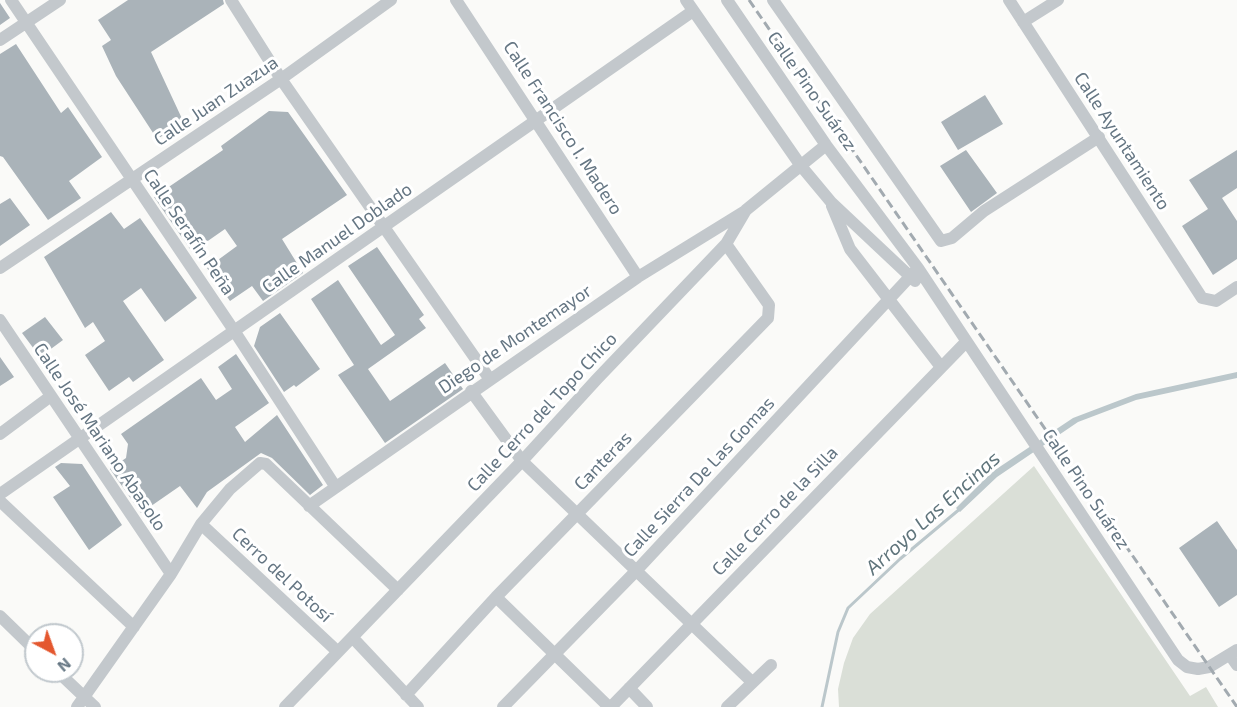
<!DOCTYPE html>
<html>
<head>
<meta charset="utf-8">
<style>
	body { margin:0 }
	#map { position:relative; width:1237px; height:707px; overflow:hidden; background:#fafaf8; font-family:"Exo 2",sans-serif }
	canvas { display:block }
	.north { position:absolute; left:24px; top:623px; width:60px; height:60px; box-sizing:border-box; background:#fff; border:2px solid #c1c8cd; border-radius:50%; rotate:139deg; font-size:16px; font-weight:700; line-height:24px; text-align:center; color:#657683 }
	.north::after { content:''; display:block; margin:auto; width:21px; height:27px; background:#e4572e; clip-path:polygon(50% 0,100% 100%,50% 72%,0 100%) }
</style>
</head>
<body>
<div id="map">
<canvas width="1237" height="707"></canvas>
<div class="north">N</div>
</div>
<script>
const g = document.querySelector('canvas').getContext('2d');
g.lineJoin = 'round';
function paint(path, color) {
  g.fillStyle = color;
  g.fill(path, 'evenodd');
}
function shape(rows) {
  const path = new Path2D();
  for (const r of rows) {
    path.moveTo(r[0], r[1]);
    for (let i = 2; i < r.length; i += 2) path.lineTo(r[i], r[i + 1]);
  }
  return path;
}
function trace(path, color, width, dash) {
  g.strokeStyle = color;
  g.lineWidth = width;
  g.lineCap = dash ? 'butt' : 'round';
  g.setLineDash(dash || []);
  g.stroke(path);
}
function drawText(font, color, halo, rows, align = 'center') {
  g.font = font + ' "Exo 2",sans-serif';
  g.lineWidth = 6;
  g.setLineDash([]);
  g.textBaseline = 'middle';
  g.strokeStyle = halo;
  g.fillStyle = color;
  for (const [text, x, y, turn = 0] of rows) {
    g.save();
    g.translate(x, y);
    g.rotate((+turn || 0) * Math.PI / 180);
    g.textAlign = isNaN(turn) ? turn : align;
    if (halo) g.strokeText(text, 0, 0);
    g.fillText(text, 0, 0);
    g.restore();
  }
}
paint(shape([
	[1034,466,1190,696,1206,687,1218,707,839,707,838,689,844,663,853,638,870,614]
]), '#dadfd7');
paint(shape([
	[1237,372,1237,378,1136,400,1078,422,997,477,960,512,956,508,992,472,1073,418,1136,394]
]), '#bbc7cb');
trace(shape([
	[822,707,838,632,848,608,900,559,961,508]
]), '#bbc7cb', 3);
paint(shape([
	[128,0,223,0,224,4,151,52,184,123,157,139,116,76,102,46,111,40,98,20],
	[0,3,10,18,0,25],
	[16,44,61,113,68,107,102,157,69,181,81,198,48,220,3,157,0,156,0,54],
	[985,95,1003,124,958,150,941,122],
	[269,111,288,112,347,195,282,239,303,273,263,301,252,286,230,301,207,268,237,246,225,229,192,252,154,197,223,150,221,146],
	[966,150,997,193,971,212,940,166],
	[1237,150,1237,188,1222,198,1237,221,1237,259,1213,275,1182,226,1208,209,1189,180],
	[10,198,30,225,0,246,0,204],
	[111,212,124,229,140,218,197,298,165,322,141,288,123,301,164,360,133,382,129,377,109,391,85,355,105,341,93,322,85,328,44,257],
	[377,247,424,315,419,319,426,328,368,369,390,401,445,363,463,389,385,443,338,375,354,365,311,299,338,280,381,345,395,335,348,266],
	[280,313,320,369,296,387,294,385,284,392,254,346,260,327],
	[45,317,63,340,40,357,22,333],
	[236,354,269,403,235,427,245,442,277,415,323,485,310,495,272,458,261,453,207,492,197,508,180,486,141,513,110,469,126,458,128,444,121,434,201,378,216,400,232,389,218,367],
	[0,357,14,377,0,386],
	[61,463,82,464,122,525,89,550,53,497,70,486,55,467],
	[1217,521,1237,550,1237,595,1219,607,1179,548]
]), '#aab3b9');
trace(shape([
	[11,0,235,332,335,486],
	[231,0,281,79,489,378],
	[456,0,638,277],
	[686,0,801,166,831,202,915,281],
	[727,0,826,145,918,268,1178,660,1187,667,1198,669,1209,667,1237,650],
	[773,0,941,241,952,238,984,211,1099,137],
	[1009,0,1202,298,1216,301,1237,287],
	[1023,22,1058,0],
	[0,40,60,0],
	[832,206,850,249,941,367],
	[0,268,281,79,391,0],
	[0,320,171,574],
	[471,391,522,461,752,682],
	[0,434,51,396],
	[0,494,693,11],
	[0,501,134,627],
	[309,506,638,277,745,211],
	[201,524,338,652],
	[496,597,609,707],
	[0,616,36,651],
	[353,638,418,707],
	[1230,655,1237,665],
	[57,671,95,707],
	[629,688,647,707],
	[406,695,496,597,768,318,769,305,726,244],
	[77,707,171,574,201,524,230,489,260,463,266,464,398,590],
	[285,707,522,461,597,379,726,244,746,210,826,145],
	[503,707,636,571,918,268],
	[611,707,966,342],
	[727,707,771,665]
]), '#c3c8cc', 12);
trace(shape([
	[749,0,1237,707]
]), '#a2aab0', 3, [9, 4.5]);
drawText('18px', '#657683', '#fff', [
	["Calle Pino Suárez",812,91,55],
	["Calle Juan Zuazua",216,101,-34],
	["Calle Francisco I. Madero",563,128,57],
	["Calle Ayuntamiento",1122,141,57],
	["Calle Serafín Peña",189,232,56],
	["Calle Manuel Doblado",337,238,-35],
	["Diego de Montemayor",515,339,-34],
	["Calle Cerro del Topo Chico",542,412,-47],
	["Calle José Mariano Abasolo",100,437,56],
	["Canteras",603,461,-46],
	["Calle Sierra De Las Gomas",699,477,-47],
	["Calle Pino Suárez",1086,489,56],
	["Calle Cerro de la Silla",775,511,-46],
	["Cerro del Potosí",282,575,43]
]);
drawText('italic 20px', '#60757c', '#fff', [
	["Arroyo Las Encinas",933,513,-42]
]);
</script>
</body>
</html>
